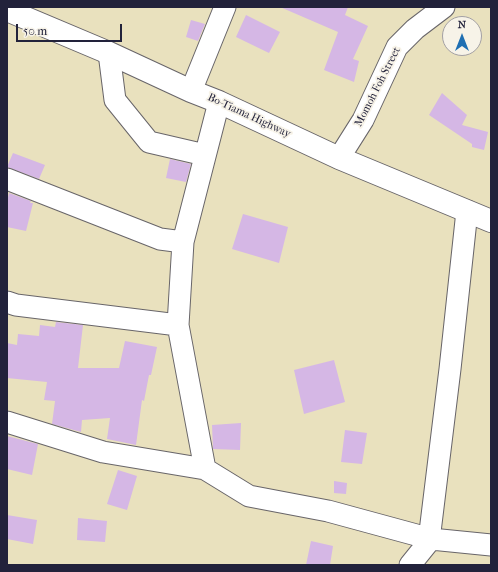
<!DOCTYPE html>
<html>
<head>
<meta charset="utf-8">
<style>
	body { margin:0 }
	#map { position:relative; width:498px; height:572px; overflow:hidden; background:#e9e1be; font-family:"IM FELL French Canon",serif }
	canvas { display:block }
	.frame { position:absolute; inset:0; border:8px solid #22223b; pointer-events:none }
	.north { position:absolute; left:442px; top:16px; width:40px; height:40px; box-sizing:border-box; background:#f7f3e8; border:1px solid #a29fa3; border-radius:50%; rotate:0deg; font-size:11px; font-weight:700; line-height:16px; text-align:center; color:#22223b }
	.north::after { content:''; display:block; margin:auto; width:14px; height:18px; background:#1f6fb2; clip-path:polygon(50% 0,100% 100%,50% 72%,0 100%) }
	.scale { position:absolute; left:16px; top:24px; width:106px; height:18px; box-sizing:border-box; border:2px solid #22223b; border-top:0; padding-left:5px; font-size:12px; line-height:14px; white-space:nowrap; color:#22223b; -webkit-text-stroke:3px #f7f3e8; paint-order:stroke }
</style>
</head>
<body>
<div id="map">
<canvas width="498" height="572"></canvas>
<div class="frame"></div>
<div class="north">N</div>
<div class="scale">50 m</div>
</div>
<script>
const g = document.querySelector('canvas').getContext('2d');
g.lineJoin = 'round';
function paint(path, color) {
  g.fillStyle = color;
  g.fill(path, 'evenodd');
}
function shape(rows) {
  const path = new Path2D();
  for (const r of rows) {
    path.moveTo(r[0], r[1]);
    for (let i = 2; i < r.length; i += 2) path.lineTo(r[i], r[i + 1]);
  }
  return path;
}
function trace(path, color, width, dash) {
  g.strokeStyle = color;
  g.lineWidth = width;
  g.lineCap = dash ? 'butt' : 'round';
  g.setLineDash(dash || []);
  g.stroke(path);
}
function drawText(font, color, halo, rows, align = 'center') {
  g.font = font + ' "IM FELL French Canon",serif';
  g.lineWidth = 3.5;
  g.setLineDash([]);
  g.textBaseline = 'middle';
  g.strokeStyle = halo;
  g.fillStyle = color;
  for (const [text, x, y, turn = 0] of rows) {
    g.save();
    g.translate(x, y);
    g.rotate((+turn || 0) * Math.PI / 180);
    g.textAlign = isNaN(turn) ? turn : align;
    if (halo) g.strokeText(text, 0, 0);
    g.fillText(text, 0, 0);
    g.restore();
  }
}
paint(shape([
	[280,7,348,7,345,15,368,26,353,59,359,61,354,82,324,70,338,32],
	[246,15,280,32,269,53,236,37],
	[191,20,205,24,198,41,186,37],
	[442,93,467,115,462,125,488,132,484,150,472,147,472,144,429,115],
	[13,153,45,165,39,179,7,167],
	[170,159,191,164,186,182,166,178],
	[9,193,31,201,30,203,33,203,26,231,7,227,7,202],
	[243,214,288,227,279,263,232,249],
	[56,322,83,325,78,368,119,368,125,341,157,347,151,375,149,375,144,401,142,400,136,445,107,439,110,418,82,420,81,432,52,424,55,401,44,400,47,382,7,378,7,343,17,345,18,334,39,336,40,325,55,327],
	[334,360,345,402,304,414,294,370],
	[241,423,240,450,213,449,212,425],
	[345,430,367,433,362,464,341,462],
	[7,436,38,444,32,475,7,469],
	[118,470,137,476,127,510,107,504],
	[334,481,347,483,346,494,334,493],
	[7,515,37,520,33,544,7,539],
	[78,518,107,521,105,542,77,540],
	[311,541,333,546,330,565,306,565]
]), '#d5b7e5');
const minor = shape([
	[109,53,115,100,149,142,205,155],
	[191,91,225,7],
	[339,158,363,120,397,47,415,29,444,7],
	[7,179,160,239,183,242],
	[467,211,450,369,430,532,431,539,491,545],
	[7,302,16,305,178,325],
	[7,422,103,452,205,469,178,325,183,242,219,102],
	[205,469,249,496,328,511,431,539,410,565]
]);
const highway = shape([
	[7,10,109,53,191,91,219,102,339,158,491,221]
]);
trace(minor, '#686569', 23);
trace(highway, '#686569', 24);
trace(minor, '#fff', 21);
trace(highway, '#fff', 22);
drawText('11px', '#22223b', '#f7f3e8', [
	["Momoh Foh Street",378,87,-63],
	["Bo-Tiama Highway",249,116,25]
]);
</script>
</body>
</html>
